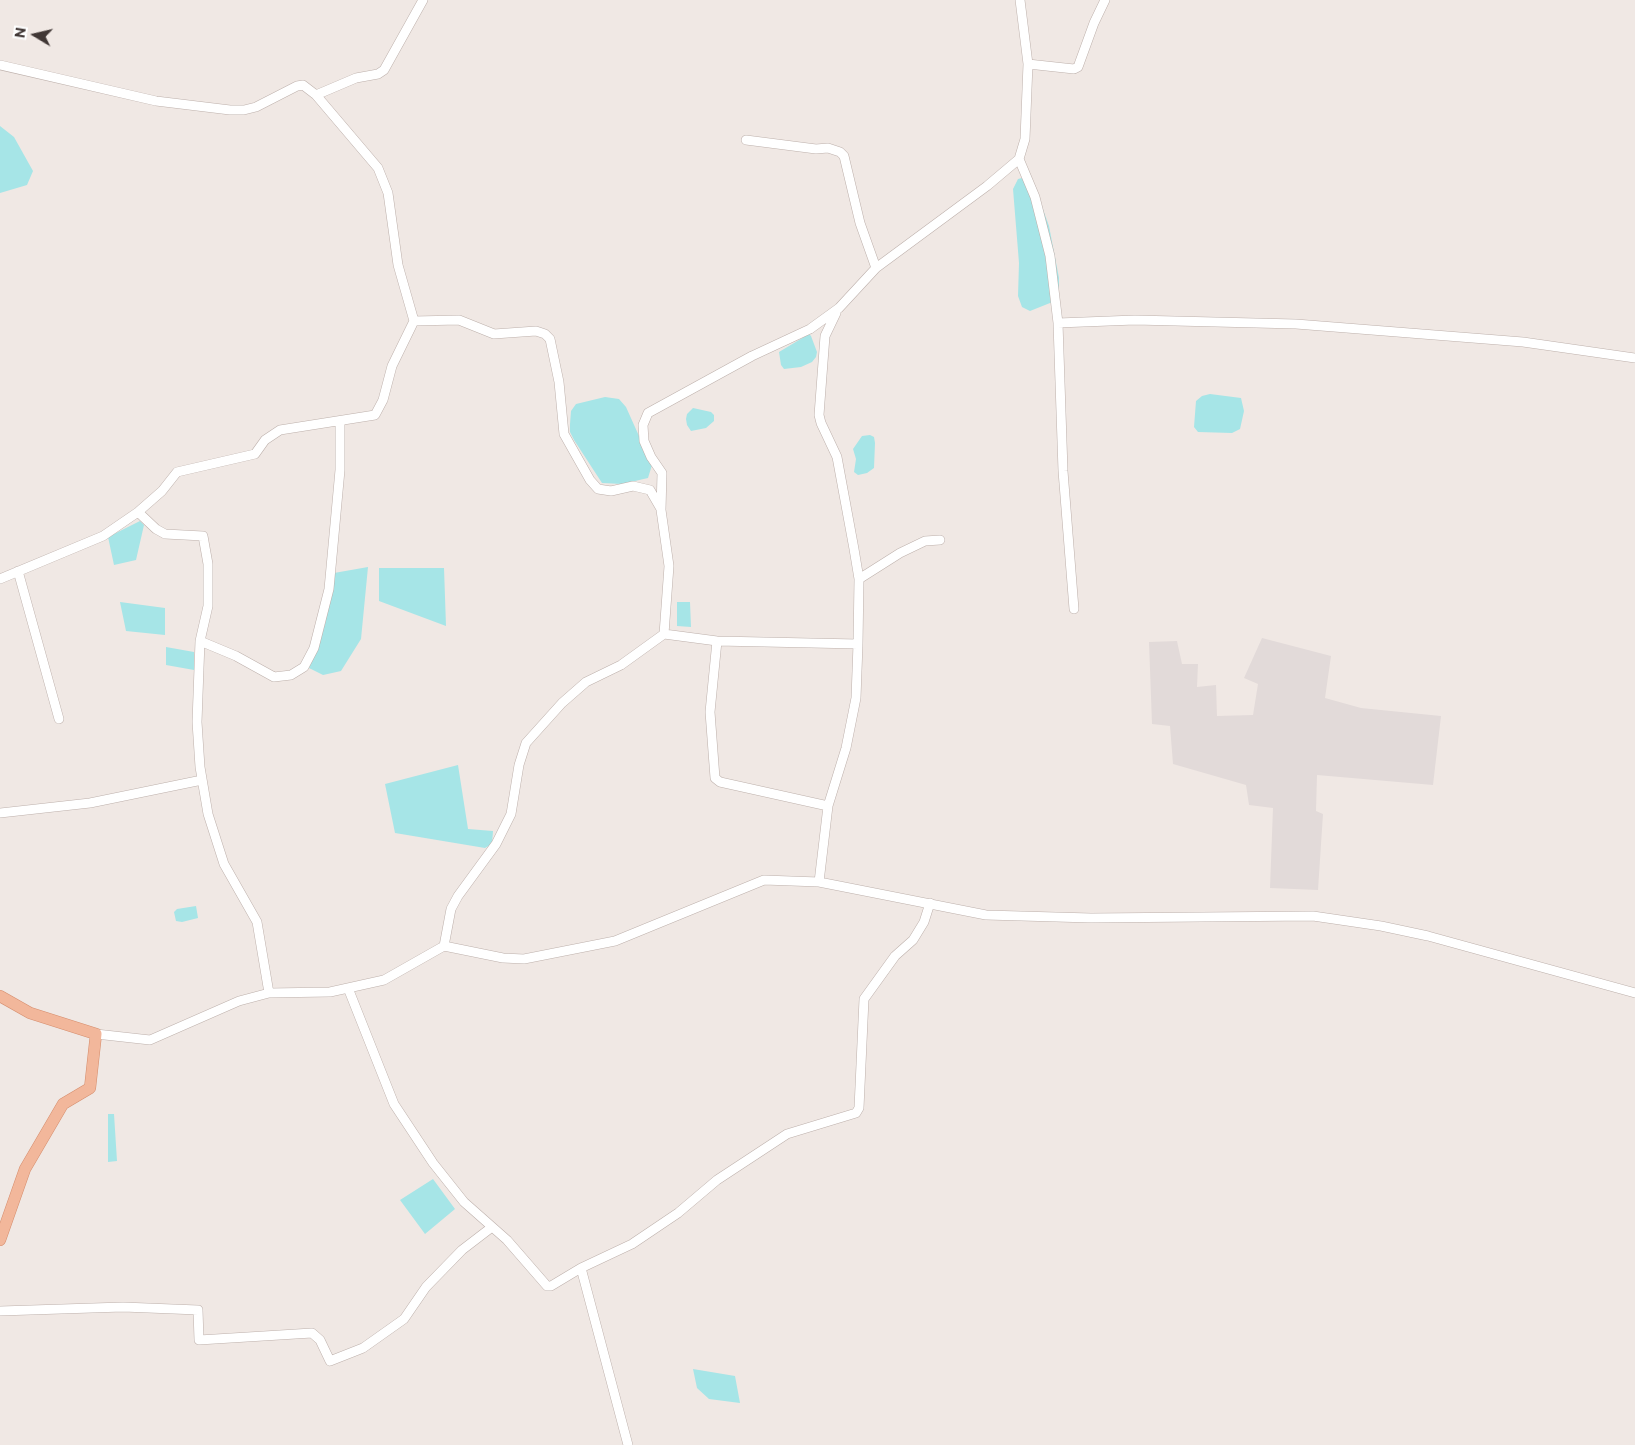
<!DOCTYPE html>
<html>
<head>
<meta charset="utf-8">
<style>
	body { margin:0 }
	#map { position:relative; width:1635px; height:1445px; overflow:hidden; background:#f0e8e4; font-family:Commissioner,sans-serif }
	canvas { display:block }
	.north { position:absolute; left:10px; top:10px; width:50px; height:50px; -webkit-text-stroke:4px #fff; paint-order:stroke; rotate:279deg; font-size:14px; font-weight:700; line-height:20px; text-align:center; color:#413735 }
	.north::after { content:''; display:block; margin:auto; width:18px; height:22px; background:#413735; clip-path:polygon(50% 0,100% 100%,50% 72%,0 100%) }
</style>
</head>
<body>
<div id="map">
<canvas width="1635" height="1445"></canvas>
<div class="north">N</div>
</div>
<script>
const g = document.querySelector('canvas').getContext('2d');
g.lineJoin = 'round';
function paint(path, color) {
  g.fillStyle = color;
  g.fill(path, 'evenodd');
}
function shape(rows) {
  const path = new Path2D();
  for (const r of rows) {
    path.moveTo(r[0], r[1]);
    for (let i = 2; i < r.length; i += 2) path.lineTo(r[i], r[i + 1]);
  }
  return path;
}
function trace(path, color, width, dash) {
  g.strokeStyle = color;
  g.lineWidth = width;
  g.lineCap = dash ? 'butt' : 'round';
  g.setLineDash(dash || []);
  g.stroke(path);
}
paint(shape([
	[1262,638,1331,656,1325,698,1361,708,1441,716,1433,785,1317,775,1316,811,1323,814,1318,890,1270,888,1273,808,1249,805,1246,785,1173,764,1170,726,1152,724,1149,642,1177,641,1182,664,1198,664,1197,687,1216,685,1217,716,1253,715,1258,684,1244,678]
]), '#e2dad9');
paint(shape([
	[0,126,14,137,33,171,27,185,0,193],
	[1026,177,1036,190,1049,226,1059,278,1059,290,1055,301,1030,311,1022,307,1018,296,1019,263,1013,189,1018,179],
	[809,334,811,336,817,352,816,357,812,362,801,367,784,369,781,365,779,352],
	[1210,394,1241,398,1244,411,1240,429,1232,433,1198,432,1194,427,1196,401,1202,396],
	[605,397,619,399,626,407,652,465,648,478,622,484,602,483,574,440,570,432,570,424,571,411,576,404],
	[693,408,711,412,714,415,714,421,706,428,691,431,687,425,686,419,687,414],
	[870,435,874,437,875,443,874,468,867,473,858,475,854,472,856,459,853,449,862,436],
	[140,521,144,525,136,560,114,565,108,537],
	[368,567,361,639,341,671,323,675,309,668,325,624,334,573],
	[379,568,444,568,446,626,379,601],
	[120,602,165,608,165,635,126,631],
	[677,602,690,602,691,627,677,626],
	[166,647,194,652,194,670,166,665],
	[458,765,468,829,493,831,492,844,485,848,395,833,385,784],
	[196,906,198,918,182,922,176,921,174,912,177,909],
	[108,1114,114,1114,117,1161,108,1162],
	[433,1179,455,1209,425,1234,400,1200],
	[693,1369,735,1376,740,1403,709,1399,697,1388]
]), '#a6e5e7');
const minor = shape([
	[1028,64,1074,69,1078,67,1094,23,1105,0],
	[0,65,156,101,230,110,244,110,256,107,297,86,303,85,316,95,378,168,388,193,398,265,414,321,392,366,383,400,375,415,280,430,265,440,255,454,177,472,162,491,138,512,103,536,0,579],
	[316,95,356,78,378,74,384,70,423,0],
	[746,140,816,149,828,148,840,152,844,156,860,223,876,268],
	[1019,159,1035,197,1050,256,1058,323,1063,471,1074,609],
	[414,321,459,320,494,334,536,331,545,334,550,339,559,382,564,434,590,480,598,489,611,491,633,486,650,490,661,509],
	[1058,323,1135,320,1296,324,1523,342,1635,358],
	[138,512,156,529,165,534,203,536,208,564,208,606,200,641,197,722,200,767,208,814,224,864,257,922,269,993],
	[18,571,59,719],
	[859,579,900,553,925,541,940,540],
	[664,634,717,641,858,644],
	[200,641,236,656,274,677,291,675,304,667,314,648,329,589,340,470,340,421],
	[717,641,710,712,715,778,720,782,828,806],
	[0,813,90,803,202,780],
	[819,882,828,806,846,748,856,698,858,644,859,579,854,549,837,457,821,423,819,415,825,336,836,313],
	[444,946,451,909,458,896,496,844,511,814,519,765,526,743,562,703,586,682,621,665,664,634,669,566,661,510,662,473,651,457,644,441,643,425,648,413,752,356,810,329,839,308,876,268,987,186,1019,159,1025,139,1028,64,1020,0],
	[348,988,394,1104,433,1163,464,1202,507,1240,547,1286,551,1286,581,1268],
	[96,1034,150,1040,239,1001,269,993,330,992,384,980,444,946,503,958,524,959,615,941,764,880,819,882,986,915,1091,918,1313,916,1381,926,1428,936,1635,993],
	[0,1311,123,1307,198,1310,199,1340,312,1333,320,1340,330,1361,363,1348,404,1319,426,1287,462,1250,492,1227],
	[628,1445,581,1268,632,1244,678,1213,717,1180,787,1134,856,1113,859,1108,864,999,895,956,913,940,924,922,930,903]
]);
const major = shape([
	[0,996,30,1013,96,1034,90,1088,63,1104,25,1169,0,1240]
]);
trace(minor, '#bdb0ab', 10);
trace(major, '#d58d6d', 12);
trace(minor, '#fff', 9);
trace(major, '#f2b79b', 11);
</script>
</body>
</html>
